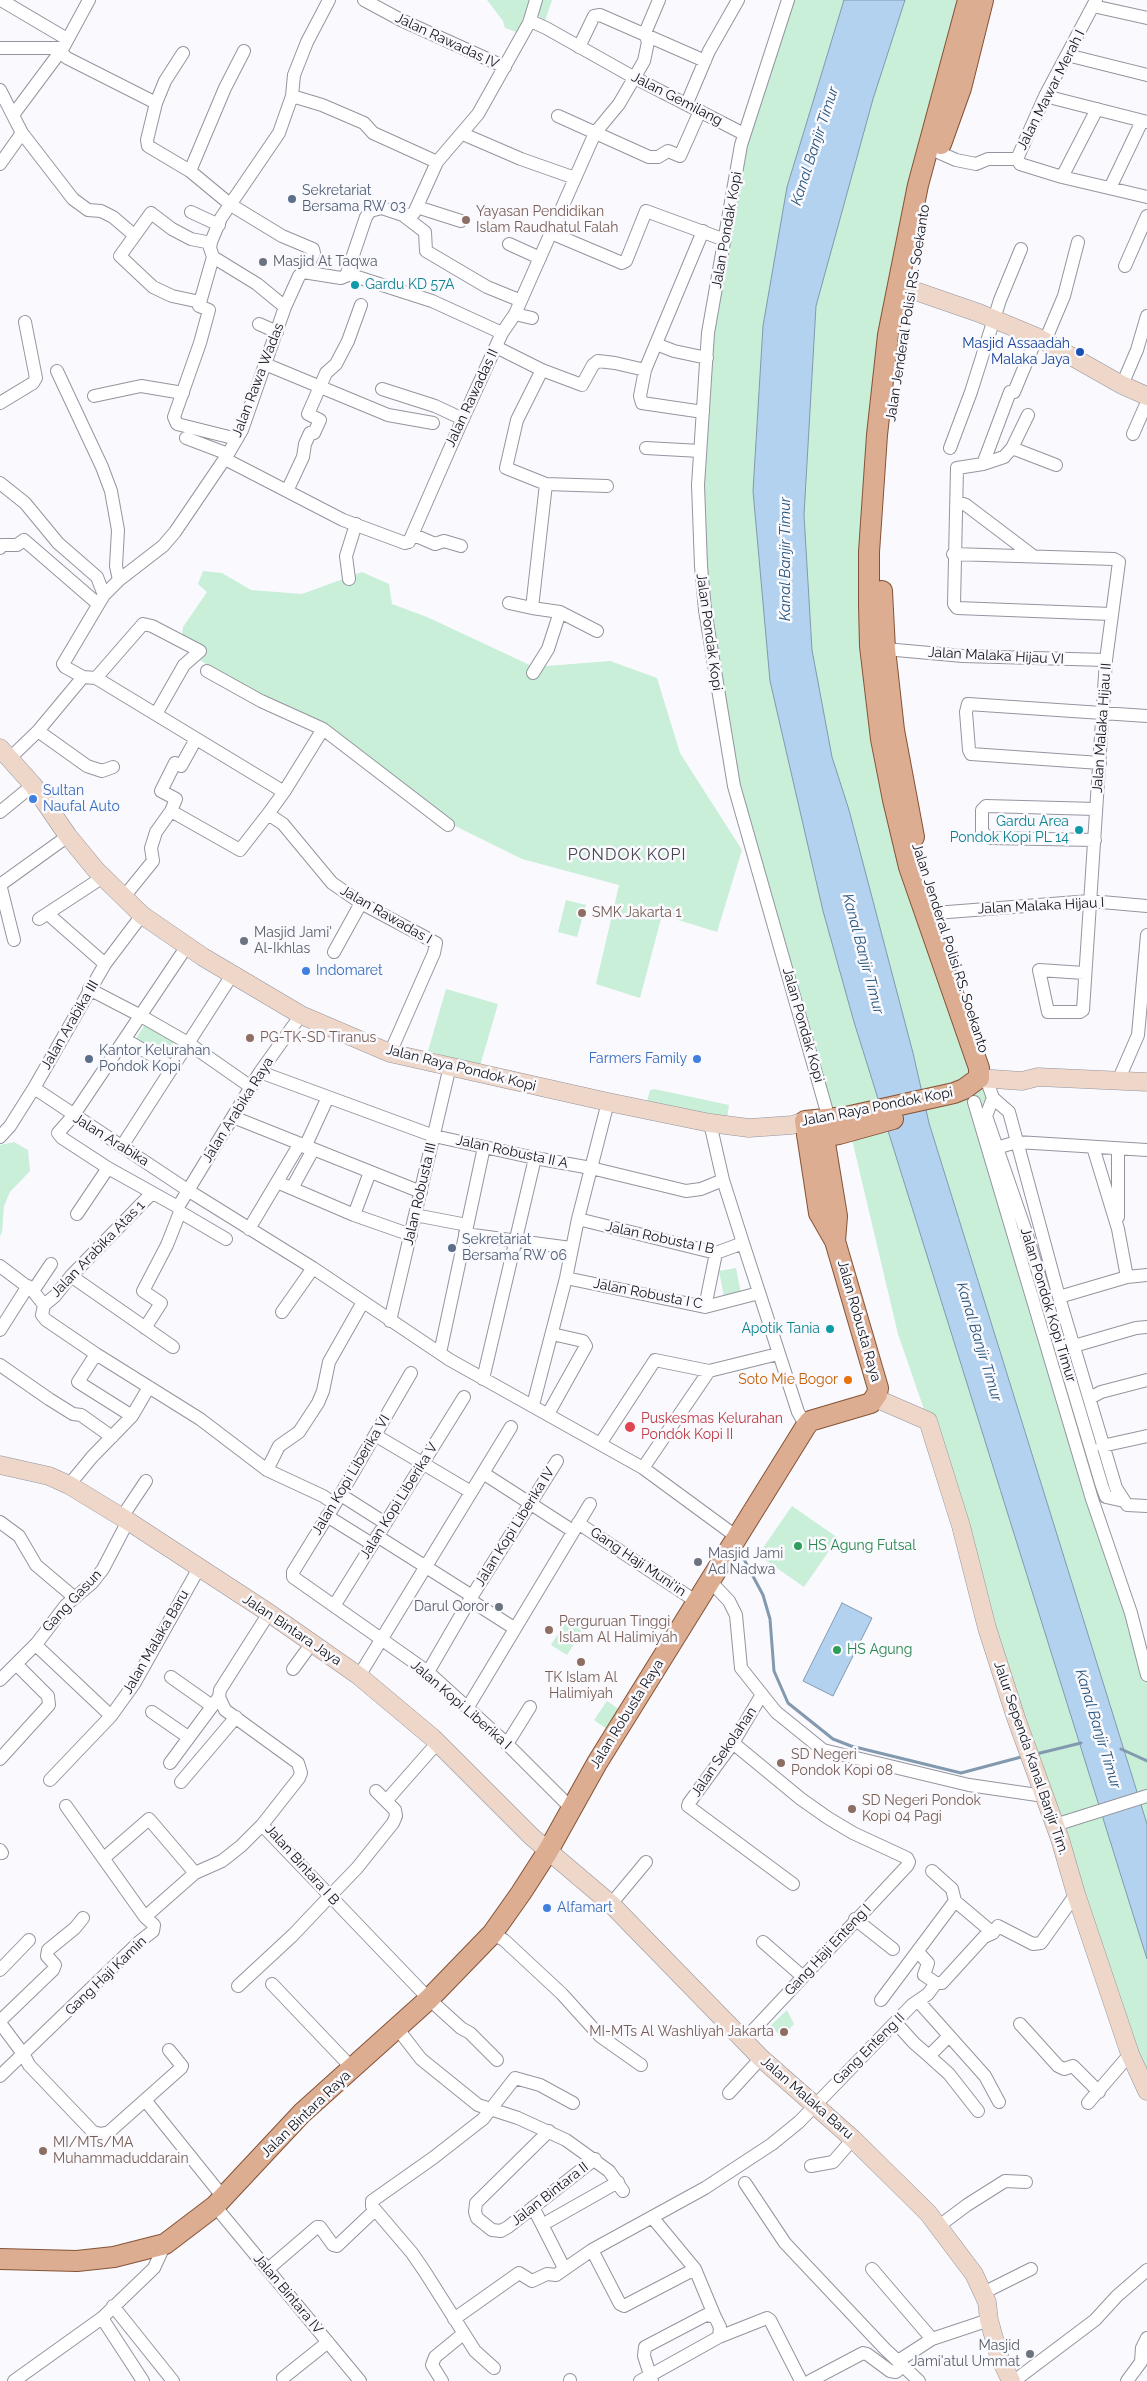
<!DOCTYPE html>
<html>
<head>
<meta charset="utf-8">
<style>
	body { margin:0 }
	canvas { display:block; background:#f9f9fe }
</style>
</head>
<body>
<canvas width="1147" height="2381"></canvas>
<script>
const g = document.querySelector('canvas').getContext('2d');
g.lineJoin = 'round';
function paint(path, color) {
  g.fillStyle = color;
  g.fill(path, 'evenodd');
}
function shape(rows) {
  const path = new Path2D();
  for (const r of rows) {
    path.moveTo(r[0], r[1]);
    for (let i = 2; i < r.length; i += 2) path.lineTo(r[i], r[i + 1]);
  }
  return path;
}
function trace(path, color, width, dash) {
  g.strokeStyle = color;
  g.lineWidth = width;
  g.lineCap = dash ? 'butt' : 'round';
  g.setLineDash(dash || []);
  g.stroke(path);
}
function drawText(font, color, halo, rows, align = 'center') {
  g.font = font + ' Raleway,sans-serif';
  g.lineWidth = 5;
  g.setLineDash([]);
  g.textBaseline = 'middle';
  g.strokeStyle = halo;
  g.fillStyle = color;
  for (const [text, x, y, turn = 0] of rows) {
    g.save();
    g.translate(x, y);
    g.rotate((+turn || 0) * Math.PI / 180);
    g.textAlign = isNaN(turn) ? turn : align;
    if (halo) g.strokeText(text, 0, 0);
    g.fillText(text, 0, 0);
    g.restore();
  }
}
paint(shape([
	[487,0,552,0,545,21,537,15,519,33,505,28,503,21],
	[788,0,968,0,912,214,869,552,895,806,979,1078,829,1119,734,786,701,566,707,358,741,145],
	[203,571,222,573,251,590,302,594,362,572,389,584,392,604,427,617,534,667,610,661,657,678,680,753,742,850,717,932,662,915,640,998,596,984,619,885,522,859,435,816,330,729,262,702,181,647,183,627,207,592,198,584],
	[566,900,586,905,577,937,558,932],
	[446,989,498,1004,480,1066,428,1051],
	[145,1024,174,1042,165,1057,136,1039],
	[988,1084,986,1116,1106,1497,1093,1499,1147,1676,1147,1826,925,1110,972,1095],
	[654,1089,729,1105,726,1125,645,1109,650,1090],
	[885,1120,1147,1958,1147,2090,1130,2054,928,1421,898,1334,850,1131],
	[14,1142,28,1150,30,1171,10,1192,4,1206,2,1232,0,1236,0,1145],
	[736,1268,741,1294,724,1297,719,1271],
	[792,1506,838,1538,804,1587,758,1555],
	[569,1616,585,1626,567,1655,551,1645],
	[607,1701,620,1710,607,1729,594,1720],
	[787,2010,794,2024,781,2038,771,2025]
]), '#c9efd8');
const water = shape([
	[844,0,905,0,873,99,816,306,804,515,812,650,832,757,849,810,913,1053,929,1123,1147,1824,1147,1959,854,1022,823,911,770,681,753,491,763,326,787,187,844,0],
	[842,1603,872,1618,833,1696,803,1681,842,1603]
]);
paint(water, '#b2d2f0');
trace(water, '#8299af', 1);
trace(shape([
	[738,1548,763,1595,770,1619,774,1671,788,1703,833,1739,851,1746,961,1773,1025,1756],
	[1121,1749,1147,1761],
	[1036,1754,1081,1743]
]), '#8299af', 3);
const street = shape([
	[1,0,67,39],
	[329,0,307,42,294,75,292,96,279,133,221,218,211,242,210,248,213,257,257,284,285,307,242,430,228,454,175,532,163,546,119,580,104,595,63,664,65,667,83,677,96,678,284,792,268,814,283,824,332,883,361,903,436,943,434,953,390,1053],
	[364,0,401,20,505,67],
	[788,0,741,145,708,333,698,485,701,566,705,610,734,786,829,1119],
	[1093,6,1147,18],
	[529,23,536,0],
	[579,47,594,16,600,15,705,61],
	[0,48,63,48,89,0],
	[63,48,60,52,67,58,156,103],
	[183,53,165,81,156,103,147,140,148,146,190,171,231,205,282,236,313,249,314,253,305,271],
	[1067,55,1147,75],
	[0,90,22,133,73,199,88,210,101,211,113,217,134,235],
	[292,96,322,105,364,123,373,133,437,162],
	[1045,96,1147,122],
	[687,103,709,51,738,0],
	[13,115,60,52],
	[558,116,649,157,658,157,668,151,680,156,700,111],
	[463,134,521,159,575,178],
	[938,152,956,160,976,164,988,159,1017,159],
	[1017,159,1045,96,1096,0],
	[1017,159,1020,164,1062,177,1147,197],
	[0,164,22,133],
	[190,171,225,88,244,51],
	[1062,177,1097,109],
	[1110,188,1142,121],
	[417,207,461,221],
	[191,212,219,225],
	[404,216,425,232,426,251,487,287,519,300],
	[551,233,622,263,626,261,646,211,725,240],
	[509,244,540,258],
	[213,257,199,306,209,310,200,343,174,417,177,424,237,439],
	[1125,266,1147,216],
	[348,274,432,301,502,333],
	[200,302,172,296,153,287,120,256,151,213,172,229,191,239,211,243],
	[285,307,299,276,303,272,341,278,346,276,366,217,370,211,382,208,406,216,414,213,437,162,478,114,529,23,535,23,546,28,635,78,744,134],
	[515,314,532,318],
	[259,324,277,332],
	[1045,341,1064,296,1078,242],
	[656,344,674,351,707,358],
	[496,347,542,370,582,385,593,365,598,361,615,363,645,370,703,231],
	[265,364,388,415,433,423],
	[542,370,517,420,506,468,546,484,607,486],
	[645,370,640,396,642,403,703,412],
	[57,371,102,467,111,491,118,530,116,566,119,580],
	[1122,385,1137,350,1147,316],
	[382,389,435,406,463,419],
	[94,396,141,386,183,393],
	[0,403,33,383,36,378,25,322],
	[1133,434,1147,402],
	[186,438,228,454],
	[646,448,700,451],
	[950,448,971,392,1000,300,1021,249],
	[1012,448,1028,415],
	[225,459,343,520,405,543,409,542,461,423,502,333,515,314,595,133,619,104,644,61,648,42,645,33,659,0],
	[983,464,1010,392,1014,392,1037,337],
	[1056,465,1012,448,1004,457,983,464,957,468,954,604,957,608,1111,614],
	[0,483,25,503,58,543,97,577,104,595],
	[546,484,532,608,560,612,597,631],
	[287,491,303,457,305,444,310,433,314,433,320,420,308,414,326,373,336,364,348,341,361,305],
	[957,502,966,505,1032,555],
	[414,535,435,544,444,541,461,546],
	[0,548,2,545,17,545,24,540,98,604],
	[953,554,1114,559,1119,562,1106,660,1083,1010,1080,1012,1048,1012,1039,970,1084,973],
	[349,579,346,556,356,524],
	[509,603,532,608],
	[885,649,963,656,1106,660],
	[207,671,261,701,323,729,284,792],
	[533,673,548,649,560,612],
	[96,678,143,624,152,626,200,651,184,665,156,714],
	[323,729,448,825],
	[38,731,87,766,102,771,113,767],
	[10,758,38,731,83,677],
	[1100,763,971,754,969,750,966,712,968,704,1147,716],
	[171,811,176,799,161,791,175,763,181,766,196,739],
	[0,812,33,785],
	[1095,840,990,838,982,832,982,810,986,806,1096,809],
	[0,884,14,940],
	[0,885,68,836],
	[123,898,153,861,151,848,156,832,171,811,240,850,268,814],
	[935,913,1090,901,1147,906],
	[48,914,105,964],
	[39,919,103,877],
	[334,952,361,903],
	[89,989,141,1016,188,1043,251,1087],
	[126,1040,172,1067],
	[260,1072,434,1136,535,1158,591,1168,686,1191,701,1189,723,1180],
	[1118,1081,1138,1035,1147,935],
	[988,1084,993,1098,1009,1112,1059,1297,1116,1488,1127,1505,1147,1506],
	[34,1088,189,1191,313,1268,450,1360,643,1468,737,1537],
	[993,1098,986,1116,1026,1232,1102,1486,1106,1497,1124,1501],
	[974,1102,1092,1499,1131,1613,1147,1675],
	[233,1117,421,1192],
	[710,1123,723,1180,743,1243,798,1412,806,1426],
	[0,1137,10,1126,34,1088,105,964,142,915],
	[122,1146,232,975],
	[305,1147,328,1097],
	[1093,1147,1118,1229,1127,1277],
	[996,1148,1017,1142,1147,1150],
	[1118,1149,1118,1217],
	[277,1182,354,1215,411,1235],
	[292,1188,313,1150],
	[178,1207,108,1168,62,1138,58,1133,73,1116,187,946],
	[178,1207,260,1072,301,1015],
	[180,1212,226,1239],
	[77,1214,108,1168],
	[354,1215,370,1172],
	[415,1215,467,1225],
	[578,1219,716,1253,743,1243],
	[249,1229,299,1145],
	[465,1234,571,1248],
	[0,1266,33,1291,44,1305,42,1315,46,1320,96,1354,200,1419,267,1470,323,1496,335,1504],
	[71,1276,173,1347],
	[566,1278,705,1307,759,1293],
	[33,1291,51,1264],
	[1059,1297,1127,1277,1147,1275],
	[44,1305,55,1296,71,1276,152,1193],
	[705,1307,716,1253],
	[282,1312,313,1268],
	[390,1321,450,1066],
	[145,1328,161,1303,143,1291,167,1245,180,1212,178,1207],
	[0,1330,28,1286],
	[1074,1346,1136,1328,1147,1327],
	[440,1353,484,1147],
	[96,1354,78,1382,132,1416],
	[0,1365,49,1399,73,1414,81,1415,112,1437],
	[411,1373,335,1504,293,1572,293,1577,428,1672,507,1744,571,1808],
	[483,1379,535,1158],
	[1090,1398,1101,1392,1147,1380],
	[533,1405,566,1278,578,1219,608,1102],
	[548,1414,586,1346,583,1341,552,1334],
	[375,1435,471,1492],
	[600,1444,655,1360,709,1371,778,1354],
	[1102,1446,1147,1436],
	[643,1468,709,1371],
	[267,1470,279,1446,299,1432,318,1403,323,1391,329,1362,363,1302],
	[483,1473,573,1531],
	[69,1485,92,1457,132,1416,149,1387],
	[341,1495,385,1523],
	[327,1516,372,1544],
	[122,1517,146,1481],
	[0,1522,19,1536,36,1565,75,1598],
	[578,1523,697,1602],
	[377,1536,472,1596],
	[710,1581,729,1601,736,1615,741,1668,776,1712,823,1750,969,1785,1044,1796],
	[470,1600,514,1628],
	[334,1606,464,1397],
	[293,1669,312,1643],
	[428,1672,472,1596,557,1461],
	[359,1676,511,1427],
	[171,1677,212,1706],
	[0,1680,37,1643],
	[761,1696,733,1743,689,1803,688,1806,793,1884],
	[468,1707,590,1504],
	[152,1712,188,1737],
	[111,1716,38,1647,37,1643,66,1605,92,1583,103,1569,128,1521],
	[733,1743,801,1799,828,1818,853,1833,907,1858,909,1862,907,1866,743,2041],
	[507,1744,530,1707],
	[0,1759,49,1705,48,1696,16,1664],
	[170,1763,219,1697],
	[50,1780,111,1716,134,1684,199,1568],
	[181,1782,236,1717],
	[387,1800,438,1742],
	[66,1806,145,1917],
	[262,1825,429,1999,461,2028,470,2033,497,2060],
	[1055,1825,1147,1796],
	[0,1850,2,1853],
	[104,1858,149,1819,195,1873],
	[932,1871,952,1889,955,1901,993,1933],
	[611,1904,646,1862],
	[855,1919,893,1949],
	[492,1934,504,1940,562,1994,600,2036,641,2065],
	[763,1942,802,1976],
	[918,1952,928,1963,924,1975,936,1983],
	[0,1970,29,1940],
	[272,1984,352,2068],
	[238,1986,293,1935,330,1896,357,1868,393,1823,396,1816,395,1810,376,1791],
	[881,2000,955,1901],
	[919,2002,985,2076,999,2102],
	[0,2021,53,1970,55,1965,47,1956,48,1950,75,1928,83,1918],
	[0,2023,24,2055,29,2065,93,2132,101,2134,109,2132,181,2068,182,2066,169,2050],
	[896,2023,914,2043,929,2056],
	[1020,2024,1058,2066,1064,2069,1073,2066,1099,2092],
	[397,2028,421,2059,478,2105,518,2118,566,2140,609,2171,623,2191],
	[948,2037,929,2056,949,2074,978,2111],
	[0,2076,139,1942,153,1931,154,1925,145,1917,195,1873,222,1861,241,1846,262,1825,299,1778,301,1773,298,1763,225,1710,219,1697,220,1690,269,1613],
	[729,2093,761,2058],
	[145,2100,223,2197],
	[1088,2103,1130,2054],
	[549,2131,476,2203,475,2212,477,2218,492,2230,501,2231,508,2227,595,2159],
	[811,2166,833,2162,853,2139],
	[745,2183,785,2243,885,2349,919,2381],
	[215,2206,360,2381],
	[533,2207,564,2268],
	[652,2217,695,2269,715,2317],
	[549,2221,618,2182],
	[939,2226,967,2205,1005,2181,1026,2182],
	[592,2250,620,2304,624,2306,695,2269],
	[268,2269,317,2227,320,2227,333,2245,337,2246,375,2210],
	[872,2269,932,2339],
	[983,2293,1031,2269],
	[113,2306,173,2381],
	[102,2318,143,2381],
	[454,2319,519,2273,532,2281,547,2274,556,2275,592,2250,705,2188,772,2144,799,2122,912,2005,928,1994,936,1983,942,1983,984,1937,993,1933,998,1926,1033,1944,1041,1943,1076,1894],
	[898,2361,932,2339,989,2320],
	[494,2368,475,2351,425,2272,412,2253,372,2206,372,2201,433,2158,483,2119,515,2078,540,2085,573,2103],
	[283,2378,328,2342],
	[570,2380,570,2381],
	[14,2381,102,2318,154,2268,165,2244],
	[442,2381,432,2365,435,2357,463,2334],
	[640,2381,719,2337,767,2318,770,2320,801,2381],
	[652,2381,644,2356,645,2347,706,2315,715,2317,720,2327,719,2337],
	[810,2381,863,2353,867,2354,890,2371,896,2372,903,2366],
	[1014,2381,1095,2320,1117,2296,1147,2270],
	[1127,2381,1141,2362,1142,2348,1147,2338]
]);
const secondary = shape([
	[898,285,979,313,1037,337,1122,385,1147,396],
	[0,748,33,785,68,836,96,870,142,915,203,957,301,1015,390,1053,608,1102,710,1123,749,1128,792,1125,805,1121],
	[979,1078,1022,1081,1038,1077,1147,1082],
	[875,1398,928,1421,961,1526,987,1628,1016,1718,1060,1839,1076,1894,1130,2054,1147,2091],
	[0,1465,49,1476,69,1485,128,1521,269,1613,359,1676,433,1738,532,1837,611,1904,761,2058,853,2139,928,2213,974,2274,987,2302,989,2320,999,2356,1011,2381]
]);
const primary = shape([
	[941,144,961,88,983,0],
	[882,591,885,649,894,730,914,837],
	[827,1125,824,1137,837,1216,835,1241],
	[807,1136,824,1137,839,1134,893,1119],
	[0,2259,77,2261,114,2257,165,2244,215,2206,302,2113,429,1999,492,1934,521,1893,548,1851,597,1763,806,1426,810,1421,871,1403,877,1394,878,1388,835,1241,819,1213,805,1121,846,1117,954,1093,964,1089,979,1078,979,1068,909,867,893,800,881,739,870,646,869,605,869,552,877,435,888,335,918,185,968,0]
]);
trace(street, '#94959f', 14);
trace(secondary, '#94959f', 19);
trace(primary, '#865336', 22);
trace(street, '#fff', 12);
trace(secondary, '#eed6c8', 18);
trace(primary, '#dcad90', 20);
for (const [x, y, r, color] of [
	[292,199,5,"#5c6f8a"],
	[466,220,5,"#8d6e63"],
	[263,262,5,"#6b7280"],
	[355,285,5,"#0f9aa8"],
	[1080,352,5,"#1a4fb4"],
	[33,799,5,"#3f7fe0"],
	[1079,830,5,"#0f9aa8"],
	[582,913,5,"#8d6e63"],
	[244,941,5,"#6b7280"],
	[306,971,5,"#3f7fe0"],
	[250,1038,5,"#8d6e63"],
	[89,1059,5,"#5c6f8a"],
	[697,1059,5,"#3f7fe0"],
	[452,1248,5,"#5c6f8a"],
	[830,1329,5,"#0f9aa8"],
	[848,1380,5,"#e8710a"],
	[630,1427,6,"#e0444e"],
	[798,1546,5,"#2e9e5b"],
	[698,1562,5,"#6b7280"],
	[499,1607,5,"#6b7280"],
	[549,1630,5,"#8d6e63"],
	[837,1650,5,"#2e9e5b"],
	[581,1662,5,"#8d6e63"],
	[781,1763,5,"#8d6e63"],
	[852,1809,5,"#8d6e63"],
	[547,1908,5,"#3f7fe0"],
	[784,2032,5,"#8d6e63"],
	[43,2151,5,"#8d6e63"],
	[1030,2354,5,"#6b7280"]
]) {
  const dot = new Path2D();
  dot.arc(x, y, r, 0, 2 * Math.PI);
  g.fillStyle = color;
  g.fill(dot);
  trace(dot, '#f9f9fe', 2);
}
drawText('14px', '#121317', '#f9f9fe', [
	["Jalan Rawadas IV",447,41,25],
	["Jalan Mawar Merah I",1051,90,-63],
	["Jalan Gemilang",677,99,27],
	["Jalan Pondak Kopi",727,230,-80],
	["Jalan Jenderal Polisi RS. Soekanto",908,313,-81],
	["Jalan Rawa Wadas",258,380,-69],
	["Jalan Rawadas II",472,398,-65],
	["Jalan Pondak Kopi",709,632,82],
	["Jalan Malaka Hijau VI",996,656,3],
	["Jalan Malaka Hijau II",1102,728,-86],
	["Jalan Malaka Hijau I",1041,906,-3],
	["Jalan Rawadas I",386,915,30],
	["Jalan Jenderal Polisi RS. Soekanto",950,948,72],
	["Jalan Arabika III",70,1025,-60],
	["Jalan Pondak Kopi",803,1025,74],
	["Jalan Raya Pondok Kopi",461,1068,14],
	["Jalan Raya Pondok Kopi",877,1107,-11],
	["Jalan Arabika Raya",238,1110,-58],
	["Jalan Arabika",111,1140,32],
	["Jalan Robusta II A",512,1152,12],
	["Jalan Robusta III",420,1194,-77],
	["Jalan Robusta I B",660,1238,12],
	["Jalan Arabika Atas 1",98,1249,-46],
	["Jalan Robusta I C",648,1294,11],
	["Jalan Pondok Kopi Timur",1048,1305,73],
	["Jalan Robusta Raya",859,1321,74],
	["Jalan Kopi Liberika VI",351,1475,-59],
	["Jalan Kopi Liberika V",399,1501,-58],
	["Jalan Kopi Liberika IV",515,1527,-58],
	["Gang Haji Muni'in",638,1562,34],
	["Gang Gasun",72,1601,-47],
	["Jalan Bintara Jaya",292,1630,34],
	["Jalan Malaka Baru",156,1642,-60],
	["Jalan Kopi Liberika I",461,1705,41],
	["Jalan Robusta Raya",627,1714,-58],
	["Jalan Sekolahan",724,1752,-56],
	["Jalur Sependa Kanal Banjir Tim.",1031,1758,71],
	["Jalan Bintara I B",302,1865,48],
	["Gang Haji Enteng I",828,1950,-47],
	["Gang Haji Kamin",106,1976,-44],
	["Gang Enteng II",869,2049,-45],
	["Jalan Malaka Baru",807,2098,41],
	["Jalan Bintara Raya",306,2114,-44],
	["Jalan Bintara II",550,2194,-38],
	["Jalan Bintara IV",288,2294,50]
]);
drawText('14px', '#4e5e75', '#f9f9fe', [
	["Sekretariat",302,191],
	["Bersama RW 03",302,207],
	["Kantor Kelurahan",99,1051],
	["Pondok Kopi",99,1067],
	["Sekretariat",462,1240],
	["Bersama RW 06",462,1256]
], 'left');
drawText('14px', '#785e54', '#f9f9fe', [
	["Yayasan Pendidikan",476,212],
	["Islam Raudhatul Falah",476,228],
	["SMK Jakarta 1",592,913],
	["PG-TK-SD Tiranus",260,1038],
	["Perguruan Tinggi",559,1622],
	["Islam Al Halimiyah",559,1638],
	["TK Islam Al",581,1678,"center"],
	["Halimiyah",581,1694,"center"],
	["SD Negeri",791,1755],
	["Pondok Kopi 08",791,1771],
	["SD Negeri Pondok",862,1801],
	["Kopi 04 Pagi",862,1817],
	["MI-MTs Al Washliyah Jakarta",774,2032,"right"],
	["MI/MTs/MA",53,2143],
	["Muhammaduddarain",53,2159]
], 'left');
drawText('14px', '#5b616d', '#f9f9fe', [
	["Masjid At Taqwa",273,262],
	["Masjid Jami'",254,933],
	["Al-Ikhlas",254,949],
	["Masjid Jami",708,1554],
	["Ad Nadwa",708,1570],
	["Darul Qoror",489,1607,"right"],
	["Masjid",1020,2346,"right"],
	["Jami'atul Ummat",1020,2362,"right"]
], 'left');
drawText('14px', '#0d838f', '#f9f9fe', [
	["Gardu KD 57A",365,285,"left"],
	["Gardu Area",1069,822],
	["Pondok Kopi PL 14",1069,838],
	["Apotik Tania",820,1329]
], 'right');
drawText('14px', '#164399', '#f9f9fe', [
	["Masjid Assaadah",1070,344],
	["Malaka Jaya",1070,360]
], 'right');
drawText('14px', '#366cbe', '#f9f9fe', [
	["Sultan",43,791],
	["Naufal Auto",43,807],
	["Indomaret",316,971],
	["Farmers Family",687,1059,"right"],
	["Alfamart",557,1908]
], 'left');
drawText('14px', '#c56008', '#f9f9fe', [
	["Soto Mie Bogor",838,1380]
], 'right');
drawText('14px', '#be3a42', '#f9f9fe', [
	["Puskesmas Kelurahan",641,1419],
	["Pondok Kopi II",641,1435]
], 'left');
drawText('14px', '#27864d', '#f9f9fe', [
	["HS Agung Futsal",808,1546],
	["HS Agung",847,1650]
], 'left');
drawText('italic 15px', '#27557d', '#f9f9fe', [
	["Kanal Banjir Timur",815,146,-72],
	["Kanal Banjir Timur",785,559,-90],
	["Kanal Banjir Timur",863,954,75],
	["Kanal Banjir Timur",979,1342,73],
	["Kanal Banjir Timur",1098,1729,73]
]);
g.letterSpacing = '1px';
drawText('16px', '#464650', '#f9f9fe', [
	["PONDOK KOPI",627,855]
]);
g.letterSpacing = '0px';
</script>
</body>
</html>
